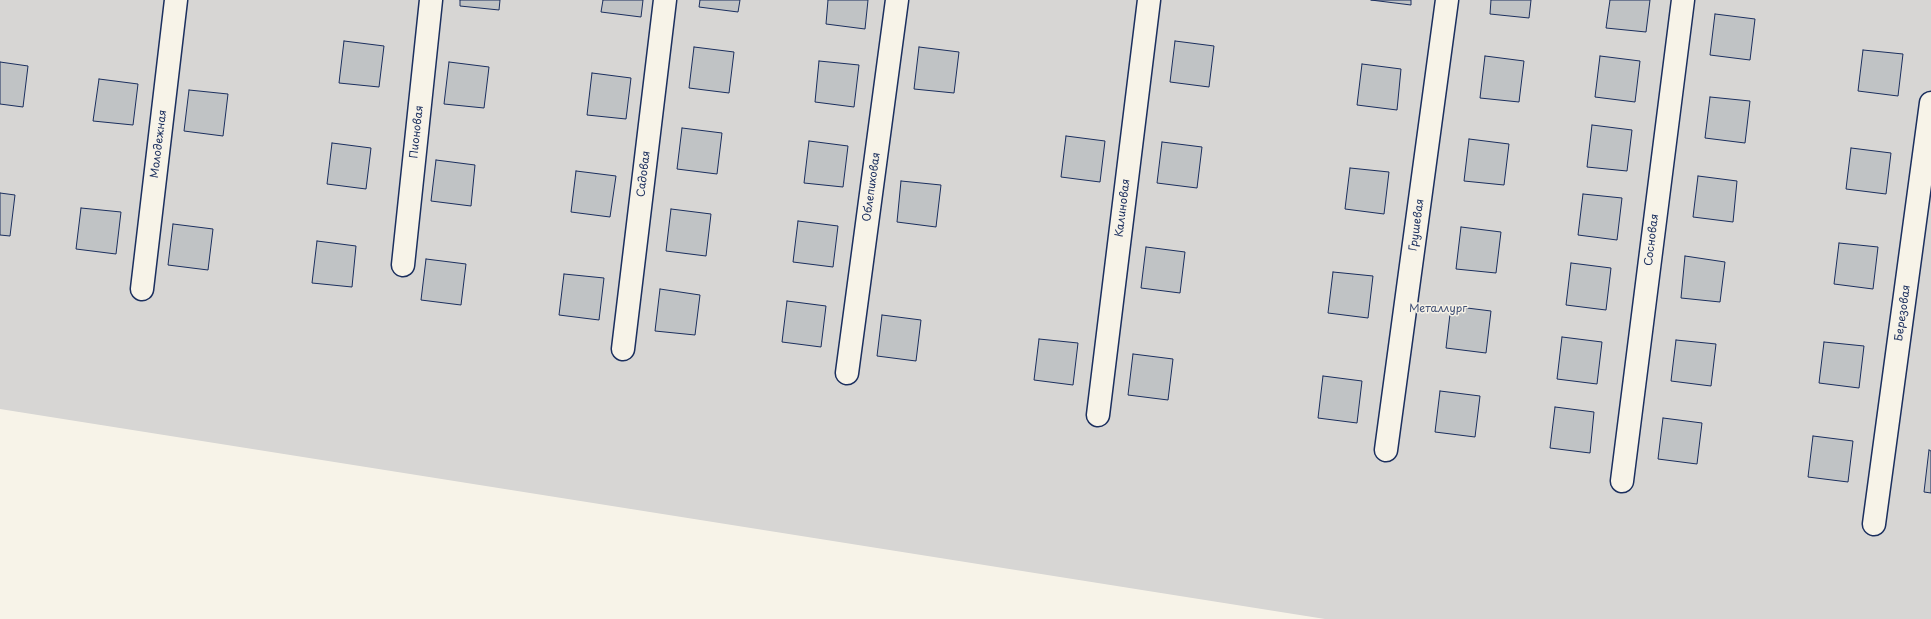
<!DOCTYPE html>
<html>
<head>
<meta charset="utf-8">
<style>
	body { margin:0 }
	canvas { display:block; background:#f7f3e8 }
</style>
</head>
<body>
<canvas width="1931" height="619"></canvas>
<script>
const g = document.querySelector('canvas').getContext('2d');
g.lineJoin = 'round';
function paint(path, color) {
  g.fillStyle = color;
  g.fill(path, 'evenodd');
}
function shape(rows) {
  const path = new Path2D();
  for (const r of rows) {
    path.moveTo(r[0], r[1]);
    for (let i = 2; i < r.length; i += 2) path.lineTo(r[i], r[i + 1]);
  }
  return path;
}
function trace(path, color, width, dash) {
  g.strokeStyle = color;
  g.lineWidth = width;
  g.lineCap = dash ? 'butt' : 'round';
  g.setLineDash(dash || []);
  g.stroke(path);
}
function drawText(font, color, halo, rows, align = 'center') {
  g.font = font + ' "Playpen Sans",sans-serif';
  g.lineWidth = 3;
  g.setLineDash([]);
  g.textBaseline = 'middle';
  g.strokeStyle = halo;
  g.fillStyle = color;
  for (const [text, x, y, turn = 0] of rows) {
    g.save();
    g.translate(x, y);
    g.rotate((+turn || 0) * Math.PI / 180);
    g.textAlign = isNaN(turn) ? turn : align;
    if (halo) g.strokeText(text, 0, 0);
    g.fillText(text, 0, 0);
    g.restore();
  }
}
paint(shape([
	[0,0,1931,0,1931,619,1325,619,0,409]
]), '#d7d6d4');
const building = shape([
	[460,0,500,0,499,10,460,6,460,0],
	[603,0,643,0,641,17,601,12,603,0],
	[700,0,740,0,738,12,699,7,700,0],
	[828,0,868,0,865,29,826,24,828,0],
	[1371,0,1411,0,1411,5,1371,0],
	[1491,0,1531,0,1529,18,1490,14,1491,0],
	[1610,0,1650,0,1646,32,1606,28,1610,0],
	[1715,14,1755,19,1750,60,1710,55,1715,14],
	[344,41,384,46,379,87,339,83,344,41],
	[1175,41,1214,46,1209,87,1170,82,1175,41],
	[694,47,734,52,729,93,689,88,694,47],
	[919,47,959,52,954,93,914,89,919,47],
	[1863,50,1903,54,1898,96,1858,91,1863,50],
	[1485,56,1524,61,1519,102,1480,98,1485,56],
	[1600,56,1640,61,1635,102,1595,97,1600,56],
	[819,61,859,65,854,107,815,102,819,61],
	[0,62,28,66,23,107,0,104,0,62],
	[449,62,489,67,484,108,444,104,449,62],
	[1362,64,1401,69,1397,110,1357,105,1362,64],
	[592,73,631,78,626,119,587,115,592,73],
	[99,79,138,84,133,125,93,121,99,79],
	[189,90,228,94,223,136,184,131,189,90],
	[1710,97,1750,101,1745,143,1705,138,1710,97],
	[1592,125,1632,130,1627,171,1587,167,1592,125],
	[682,128,722,133,717,174,677,169,682,128],
	[1066,136,1105,141,1100,182,1061,177,1066,136],
	[1469,139,1509,144,1504,185,1464,181,1469,139],
	[809,141,848,146,843,187,804,183,809,141],
	[1162,142,1202,147,1197,188,1157,183,1162,142],
	[332,143,371,148,366,189,327,184,332,143],
	[1851,148,1891,153,1886,194,1846,189,1851,148],
	[436,160,475,165,471,206,431,201,436,160],
	[1350,168,1389,172,1384,214,1345,209,1350,168],
	[576,171,616,176,610,217,571,212,576,171],
	[1698,176,1737,181,1733,222,1693,217,1698,176],
	[901,181,941,185,936,227,897,222,901,181],
	[0,193,15,195,10,236,0,235,0,193],
	[1583,194,1622,198,1617,240,1578,235,1583,194],
	[81,208,121,212,116,254,76,249,81,208],
	[671,209,711,214,706,256,666,251,671,209],
	[798,221,838,226,833,267,793,262,798,221],
	[173,224,213,229,208,270,168,265,173,224],
	[1461,227,1501,232,1496,273,1456,269,1461,227],
	[317,241,356,246,352,287,312,283,317,241],
	[1839,243,1878,247,1873,289,1834,284,1839,243],
	[1146,247,1185,252,1180,293,1141,288,1146,247],
	[1685,256,1725,262,1720,302,1681,298,1685,256],
	[426,259,466,264,461,305,421,300,426,259],
	[1571,263,1611,268,1606,310,1566,305,1571,263],
	[1333,272,1373,276,1368,318,1328,313,1333,272],
	[564,274,604,278,599,320,559,315,564,274],
	[660,289,700,295,695,335,655,331,660,289],
	[787,301,826,306,821,347,782,342,787,301],
	[1451,306,1491,311,1486,353,1446,348,1451,306],
	[882,315,921,320,916,361,877,356,882,315],
	[1562,337,1602,342,1597,384,1557,379,1562,337],
	[1039,339,1078,343,1073,385,1034,380,1039,339],
	[1676,340,1716,344,1711,386,1671,381,1676,340],
	[1824,342,1864,346,1859,388,1819,383,1824,342],
	[1133,354,1173,359,1168,400,1128,395,1133,354],
	[1323,376,1362,381,1357,423,1318,418,1323,376],
	[1440,391,1480,396,1475,437,1435,432,1440,391],
	[1555,407,1594,412,1590,453,1550,448,1555,407],
	[1663,418,1702,423,1697,464,1658,459,1663,418],
	[1813,436,1853,441,1848,482,1808,477,1813,436],
	[1929,450,1931,451,1931,493,1924,492,1929,450]
]);
paint(building, '#c0c3c5');
trace(building, '#1b2f5e', 1);
const minor = shape([
	[403,265,431,0],
	[142,289,176,0],
	[623,349,665,0],
	[847,373,897,0],
	[1098,415,1149,0],
	[1386,450,1447,0],
	[1622,481,1683,0],
	[1874,524,1931,103]
]);
trace(minor, '#1b2f5e', 25);
trace(minor, '#f7f3e8', 22);
drawText('11px', '#1b2f5e', '#f7f3e8', [
	["Пионовая",417,132,-84],
	["Молодежная",159,144,-83],
	["Садовая",644,174,-83],
	["Облепиховая",872,187,-82],
	["Калиновая",1123,208,-83],
	["Грушевая",1417,225,-82],
	["Сосновая",1652,240,-83],
	["Березовая",1903,313,-82]
]);
drawText('11px', '#415076', '#f7f3e8', [
	["Металлург",1438,309]
]);
</script>
</body>
</html>
